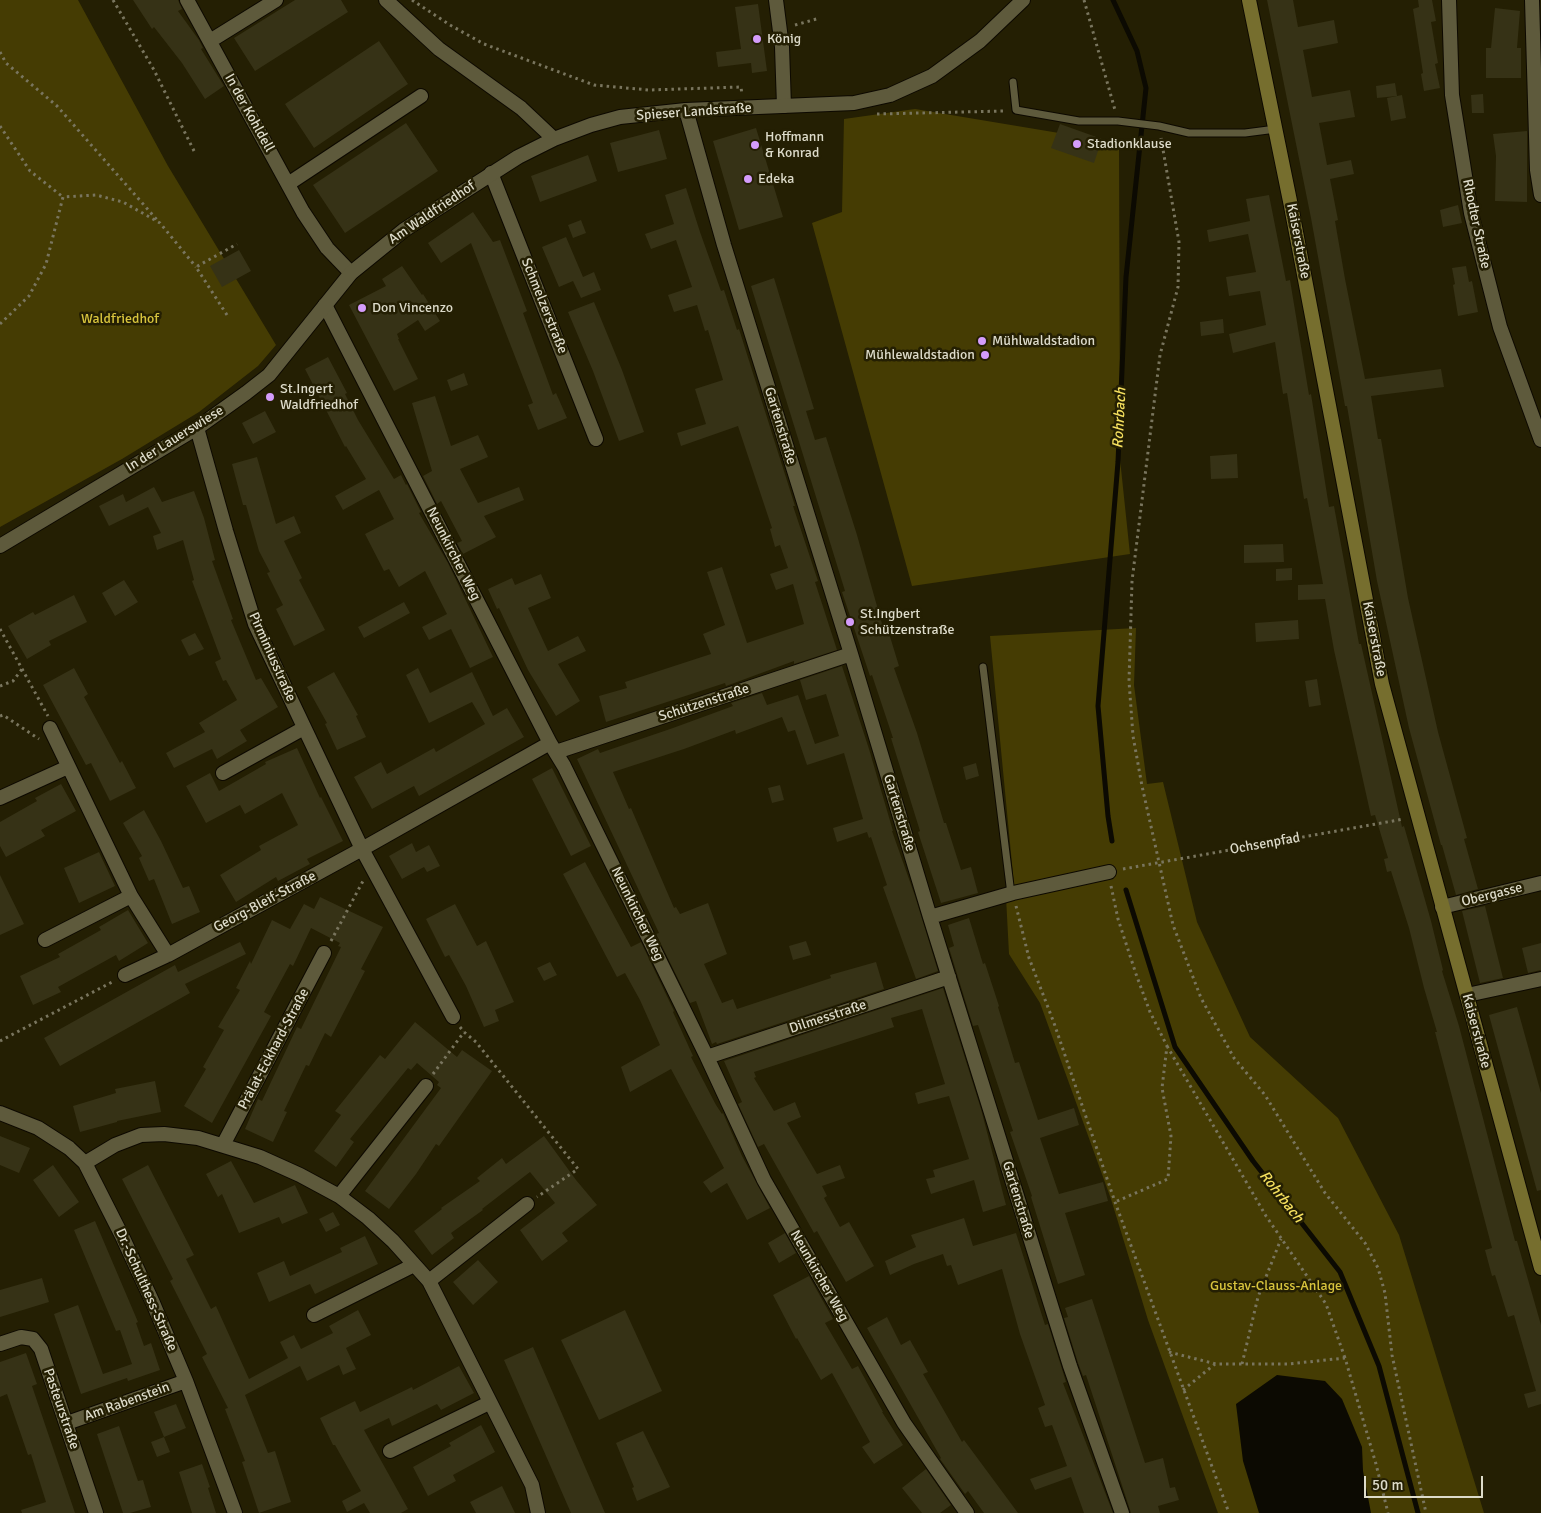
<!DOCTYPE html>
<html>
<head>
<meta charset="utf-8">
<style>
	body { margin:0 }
	#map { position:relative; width:1541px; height:1513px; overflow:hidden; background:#241f03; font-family:Signika,sans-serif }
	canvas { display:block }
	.scale { position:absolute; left:1364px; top:1476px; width:119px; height:22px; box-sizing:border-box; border:2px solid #dddbca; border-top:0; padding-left:6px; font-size:15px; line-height:18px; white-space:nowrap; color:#dddbca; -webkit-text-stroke:4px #241f03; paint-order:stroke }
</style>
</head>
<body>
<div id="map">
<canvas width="1541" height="1513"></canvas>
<div class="scale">50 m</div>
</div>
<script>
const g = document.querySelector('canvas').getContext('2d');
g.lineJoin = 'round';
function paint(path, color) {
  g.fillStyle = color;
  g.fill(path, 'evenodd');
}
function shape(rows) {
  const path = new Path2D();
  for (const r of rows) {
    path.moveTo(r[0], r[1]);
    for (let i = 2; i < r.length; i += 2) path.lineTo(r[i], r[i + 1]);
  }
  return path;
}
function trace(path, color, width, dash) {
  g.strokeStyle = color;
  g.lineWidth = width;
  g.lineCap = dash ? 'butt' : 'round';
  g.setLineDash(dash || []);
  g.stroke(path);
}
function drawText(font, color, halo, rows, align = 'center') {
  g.font = font + ' Signika,sans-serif';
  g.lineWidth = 5;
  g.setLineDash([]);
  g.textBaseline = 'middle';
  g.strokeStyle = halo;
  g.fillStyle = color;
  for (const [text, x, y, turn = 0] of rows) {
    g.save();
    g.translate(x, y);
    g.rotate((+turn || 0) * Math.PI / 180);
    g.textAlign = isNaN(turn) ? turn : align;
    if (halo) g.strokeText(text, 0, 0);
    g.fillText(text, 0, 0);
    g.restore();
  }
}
paint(shape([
	[0,0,78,0,168,166,276,345,258,366,199,412,122,459,0,527],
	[915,109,1119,143,1120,459,1130,554,912,586,812,223,842,212,844,119],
	[1136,628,1134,685,1147,784,1163,782,1197,922,1250,1037,1338,1118,1399,1235,1484,1513,1218,1513,1148,1320,1111,1199,1040,1003,1009,954,1006,897,1015,895,990,636]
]), '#453c03');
paint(shape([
	[1277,1375,1325,1381,1342,1399,1362,1447,1363,1471,1371,1513,1259,1513,1243,1461,1236,1404]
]), '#0c0a02');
trace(shape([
	[1112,841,1108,816,1098,706,1118,462,1126,277,1146,88,1137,51,1113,0],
	[1126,890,1175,1047,1253,1161,1340,1272,1379,1366,1418,1513]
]), '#0c0a02', 5);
paint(shape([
	[133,0,178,0,182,9,178,11,199,40,203,48,201,49,224,86,205,99,182,63,154,27,152,29],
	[295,0,341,0,348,12,255,71,234,38],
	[1267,0,1293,0,1298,27,1334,20,1338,43,1303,50,1312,97,1350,90,1355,117,1319,123,1327,165,1351,160,1354,174,1330,179,1338,220,1335,221,1345,279,1365,379,1441,369,1444,387,1371,396,1378,439,1381,439,1408,598,1438,732,1467,838,1464,839,1478,889,1456,895,1442,845,1441,845,1409,728,1377,581,1347,406,1345,406,1311,218],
	[1418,0,1432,0,1436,21,1431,22,1438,63,1435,64,1440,88,1424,91,1421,74,1423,73,1413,9,1419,7],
	[758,4,767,71,752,73,751,63,718,67,716,52,741,49,735,7],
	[1495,8,1520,11,1517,48,1521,48,1521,78,1486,78,1486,48,1491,48],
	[379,41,408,84,314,148,285,104],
	[1395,83,1397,96,1377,98,1376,86],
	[1483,94,1484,113,1472,113,1471,95],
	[1402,95,1406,118,1391,121,1387,98],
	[406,123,438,171,345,233,313,185],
	[1060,124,1102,139,1094,163,1051,148],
	[756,128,783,217,739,230,713,141],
	[659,130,667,159,618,172,610,143],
	[1527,131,1527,202,1495,201,1496,156,1493,134],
	[588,155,597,181,540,202,531,176],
	[686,188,700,232,721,291,724,290,737,330,739,329,795,506,793,506,818,581,815,582,837,650,794,664,794,661,726,686,725,683,606,722,599,696,627,688,625,682,711,654,703,634,725,625,707,572,722,567,747,643,804,624,793,584,776,590,770,574,788,568,780,545,775,547,770,529,772,528,738,426,681,446,677,433,706,424,695,389,723,380,708,330,705,331,697,305,674,312,668,295,692,287,676,240,651,249,645,234,674,224,665,195],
	[1269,195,1286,281,1290,280,1309,395,1311,394,1329,507,1334,506,1359,644,1361,644,1402,827,1404,826,1431,921,1443,970,1442,971,1459,1026,1515,1241,1517,1241,1541,1325,1541,1404,1528,1408,1524,1394,1536,1391,1514,1315,1508,1317,1495,1275,1492,1276,1485,1250,1492,1248,1435,1032,1437,1032,1424,988,1409,928,1391,871,1387,872,1384,859,1388,858,1375,815,1371,816,1334,650,1325,599,1298,600,1298,585,1323,584,1307,498,1304,499,1287,393,1283,394,1275,342,1233,353,1229,334,1266,325,1260,291,1229,296,1226,277,1256,272,1248,234,1209,242,1207,230,1250,221,1246,199],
	[1458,205,1462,223,1443,227,1440,210],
	[473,212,493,242,500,240,527,311,523,313,553,395,556,393,567,418,538,430,528,405,533,403,471,243,441,263,428,243],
	[581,220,586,233,573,238,568,225],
	[566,237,583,277,594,272,601,290,581,298,573,281,559,287,542,247],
	[239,250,251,271,222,287,210,266],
	[402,266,422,295,423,294,440,321,425,331,418,320,397,334,399,339,398,339,418,379,394,391,349,305,386,286,382,279],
	[1466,266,1469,282,1472,281,1478,312,1458,316,1453,285,1455,284,1452,268],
	[774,278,814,409,806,411,815,440,826,437,857,535,884,631,888,630,899,666,894,668,917,733,944,823,946,823,961,870,971,867,978,893,941,903,918,832,920,831,891,738,893,738,872,675,870,676,842,592,845,591,751,286],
	[594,302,622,370,644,432,619,441,593,371,568,312],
	[1223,319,1224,333,1201,336,1200,322],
	[328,357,347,393,345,394,358,420,394,479,401,475,406,485,407,484,421,512,419,513,448,563,493,657,470,668,451,629,429,640,422,627,447,614,425,571,399,587,389,569,384,571,365,534,394,519,379,490,343,510,335,496,366,479,346,446,345,447,305,369],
	[464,373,468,385,451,391,447,380],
	[435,396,451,446,478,435,488,457,460,469,478,503,519,487,524,500,484,516,496,537,463,554,457,543,462,541,441,501,437,504,423,476,432,471,412,403],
	[265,411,276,432,253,444,242,423],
	[1237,454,1238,478,1211,479,1210,456],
	[257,457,276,524,294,516,301,533,284,541,302,578,299,580,325,630,294,646,276,609,283,605,267,573,270,572,259,551,246,505,243,505,232,464],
	[154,487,162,502,194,491,204,518,215,560,212,561,233,619,231,620,256,680,261,678,278,707,240,730,247,741,217,759,212,749,174,768,166,753,205,732,199,723,237,700,226,680,223,681,215,662,221,659,192,581,194,580,183,540,157,550,153,536,161,533,148,507,109,526,99,506,123,494,126,502],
	[1283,544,1284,562,1244,563,1244,545],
	[1292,568,1292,580,1276,581,1276,569],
	[541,574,551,598,528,608,548,651,578,636,586,651,558,664,580,701,556,716,528,670,499,608,497,609,488,589,512,578,515,585],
	[124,580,138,602,115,616,102,593],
	[74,595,87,622,49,641,51,645,27,659,8,626,33,612,35,615],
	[404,602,410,613,364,638,358,627],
	[1298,620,1299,639,1256,642,1255,623],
	[195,633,204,649,189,656,181,640],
	[842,666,869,749,893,831,892,831,915,896,938,971,916,979,883,887,887,885,871,837,869,838,867,832,837,842,833,828,863,819,844,753,807,765,795,730,788,732,782,717,736,734,735,730,684,749,613,772,629,809,631,808,674,908,676,907,680,914,708,903,727,954,704,964,722,1003,733,999,737,1009,831,978,830,975,876,962,884,989,717,1044,716,1042,712,1044,696,1001,690,1003,656,934,659,933,577,759,598,749,600,753,673,728,733,706,731,703,762,693,767,705,798,695,815,744,839,736,826,694,806,700,800,680],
	[74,668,88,694,84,697,120,763,122,761,136,788,110,801,91,763,86,765,43,685],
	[418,668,430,693,472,672,493,716,507,708,524,737,419,796,414,786,372,809,354,777,381,762,387,774,434,748,436,752,485,724,472,702,429,723,406,675],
	[334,672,358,715,356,716,366,737,337,750,325,724,327,723,307,687],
	[1317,679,1321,705,1309,707,1305,681],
	[297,748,320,798,321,797,343,841,307,859,310,864,278,881,276,877,236,902,220,875,261,850,259,846,298,825,282,793,245,814,240,805,206,823,186,786,210,773,219,791,266,764,265,762],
	[976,763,979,776,966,780,963,767],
	[552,768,591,846,571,856,532,779],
	[61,784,76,811,41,830,45,836,6,857,0,846,0,822,37,801,35,798],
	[780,785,784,800,772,803,768,788],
	[144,810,161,841,183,888,189,886,200,912,172,924,154,879,149,881,139,858,142,856,123,823],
	[412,843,416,852,429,845,440,866,427,872,424,867,402,879,389,856],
	[99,852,115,886,79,903,64,868],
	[585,862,631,947,641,942,674,1011,673,1012,693,1056,691,1057,716,1105,722,1114,723,1113,742,1156,770,1208,747,1220,727,1183,711,1193,703,1182,724,1168,671,1069,630,1092,621,1067,660,1045,640,1000,625,973,617,977,563,874],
	[0,875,24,924,0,935],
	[320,897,383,927,361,969,365,971,331,1037,325,1033,309,1066,306,1065,284,1111,287,1112,273,1142,245,1129,258,1099,262,1101,297,1027,301,1029,341,947,338,946,340,943,311,928,293,966,290,964,264,1012,271,1016,212,1123,184,1106,206,1069,203,1067,224,1030,218,1027,240,990,236,988,250,961,251,964,272,920,290,929,304,904,314,909],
	[455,904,477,946,486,941,514,1002,495,1010,499,1021,484,1027,466,986,449,955,445,957,426,919],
	[1485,906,1503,978,1480,983,1462,911],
	[128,910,148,943,119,961,116,955,58,987,61,992,33,1005,20,976,60,957,58,954,101,930,99,927],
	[969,918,983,964,985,963,999,1006,998,1007,1015,1063,1019,1062,1038,1120,1074,1108,1079,1125,1040,1138,1059,1194,1103,1182,1108,1201,1065,1213,1085,1275,1058,1284,1031,1197,1032,1196,1010,1132,1013,1131,978,1025,973,1026,949,948,954,946,948,925],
	[806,941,811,955,793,960,789,946],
	[240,942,246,954,185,984,190,993,60,1066,44,1038,175,965,178,972],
	[1541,943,1541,970,1528,973,1522,948],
	[550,962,557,975,544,981,537,968],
	[943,988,981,1109,1006,1205,983,1212,974,1180,931,1194,926,1179,935,1177,933,1170,969,1159,949,1096,918,1104,915,1093,945,1084,922,1009,891,1018,894,1027,754,1072,756,1077,754,1078,774,1111,795,1102,801,1117,787,1123,817,1174,840,1165,845,1178,822,1186,827,1196,824,1198,840,1227,849,1222,874,1266,846,1282,817,1231,814,1233,764,1144,758,1147,738,1104,742,1102,724,1061],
	[1517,1007,1541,1093,1541,1190,1537,1191,1489,1015],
	[415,1022,457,1057,462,1050,492,1071,439,1146,436,1144,416,1174,389,1209,365,1191,441,1088,437,1085,439,1082,417,1063,411,1070,408,1068,350,1139,354,1142,336,1167,314,1151,341,1115,335,1111,380,1055,385,1059],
	[155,1081,161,1112,117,1121,117,1122,80,1132,73,1106,116,1093,115,1089],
	[0,1136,30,1148,19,1173,0,1165],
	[544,1136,576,1180,597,1205,562,1233,568,1241,542,1261,520,1230,555,1203,530,1172,482,1209,483,1210,451,1233,454,1238,432,1255,414,1231,442,1209,441,1208,480,1181,477,1178,502,1158,506,1164],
	[231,1161,254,1203,295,1185,308,1213,282,1224,279,1217,239,1233,222,1194,218,1197,206,1174],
	[53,1165,79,1202,59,1217,33,1180],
	[148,1165,194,1255,186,1259,211,1309,216,1306,249,1379,288,1358,280,1342,294,1335,301,1349,333,1333,329,1326,358,1310,371,1335,346,1348,356,1369,343,1375,339,1365,307,1381,300,1366,245,1395,268,1453,275,1451,291,1502,259,1513,242,1462,245,1461,225,1409,228,1408,202,1357,207,1354,170,1281,173,1279,122,1179],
	[333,1212,340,1225,326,1232,319,1219],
	[964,1218,973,1246,1016,1233,1045,1325,1048,1324,1066,1382,1063,1383,1113,1513,1084,1513,1071,1477,1035,1490,1030,1479,1067,1466,1052,1425,1045,1427,1038,1408,1045,1405,1020,1334,1002,1269,958,1285,951,1265,947,1266,943,1254,914,1264,890,1275,885,1261,916,1247,911,1235],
	[95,1221,138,1322,136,1323,144,1346,151,1343,160,1370,128,1381,127,1378,81,1394,54,1314,78,1305,103,1374,132,1364,120,1330,116,1331,74,1230],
	[785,1233,796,1253,779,1263,768,1243],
	[365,1236,378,1264,315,1294,310,1284,269,1302,257,1273,284,1261,290,1276,342,1252,340,1248],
	[478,1260,498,1282,473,1305,453,1282],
	[809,1276,833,1319,825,1323,852,1369,858,1366,883,1412,882,1412,903,1445,874,1464,862,1447,870,1442,832,1373,821,1380,797,1338,796,1339,773,1295],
	[42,1278,49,1302,0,1317,0,1290],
	[1092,1299,1145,1463,1163,1458,1170,1488,1175,1487,1179,1500,1158,1506,1160,1513,1131,1513,1086,1375,1083,1376,1078,1363,1064,1318,1068,1317,1065,1308],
	[625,1310,662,1391,599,1420,561,1340],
	[887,1317,901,1345,910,1340,928,1372,923,1374,962,1442,964,1440,1018,1513,984,1513,968,1491,965,1494,940,1459,941,1458,867,1328],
	[533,1347,605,1513,571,1513,504,1360],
	[26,1353,37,1384,32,1386,75,1513,22,1513,21,1510,46,1502,31,1454,28,1455,7,1394,0,1397,0,1362],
	[459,1366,474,1393,441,1410,437,1404,392,1426,389,1418,364,1430,408,1509,401,1513,370,1513,364,1503,347,1512,342,1501,361,1491,335,1445,333,1445,320,1418,355,1401,360,1412,412,1387,413,1390],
	[176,1404,186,1428,164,1437,154,1412],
	[481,1425,495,1452,453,1475,456,1481,428,1496,413,1467,451,1446,449,1443],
	[119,1426,138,1481,143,1480,151,1507,130,1513,123,1513,97,1434],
	[643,1431,670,1487,637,1501,632,1488,634,1487,616,1443],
	[164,1437,170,1452,157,1457,151,1442],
	[202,1464,210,1487,208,1488,216,1513,192,1513,179,1472],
	[926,1469,951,1505,940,1513,922,1513,902,1488],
	[502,1486,515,1513,476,1513,470,1502]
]), '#363216');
const service = shape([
	[1013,82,1016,110,1079,121,1118,121,1159,126,1189,133,1245,133,1276,129],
	[983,667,1011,894]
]);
const minor = shape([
	[187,0,303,212,327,248,351,273],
	[776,0,782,47,784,106],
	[1449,0,1452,95,1471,213,1500,327,1541,440],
	[1532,0,1537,170,1541,195],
	[210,41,276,0],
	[686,110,724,245,851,654,930,917,1070,1366,1122,1513],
	[491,173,596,439],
	[288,184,421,96],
	[325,305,550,743,564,766,707,1057,764,1180,904,1423,967,1513],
	[197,428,226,531,255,624,362,849,453,1017],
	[50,728,131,896,168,955],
	[556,752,851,654],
	[223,773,304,728],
	[0,798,68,767],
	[1442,907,1541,883],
	[930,917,1013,893,1109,872],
	[45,940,131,896],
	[125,975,168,955,362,849,550,743],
	[1467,995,1541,979],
	[707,1057,949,977],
	[0,1113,38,1128,69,1148,85,1163,122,1236,153,1303,186,1381,235,1513],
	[223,1145,324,953],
	[85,1163,115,1145,141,1135,164,1134,198,1138,260,1157,300,1175,339,1196,368,1218,393,1241,429,1281,532,1485,538,1513],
	[339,1196,426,1086],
	[429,1281,527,1204],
	[314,1315,414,1265],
	[0,1344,21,1337,33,1339,41,1349,96,1513],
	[67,1423,186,1381],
	[390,1451,489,1403]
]);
const tertiary = shape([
	[386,0,439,49,521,108,554,139],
	[0,546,197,428,246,393,269,375,351,273,404,230,518,157,554,139,591,125,620,117,686,110,854,103,890,95,932,76,980,41,1023,0]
]);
const secondary = shape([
	[1249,0,1291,206,1382,684,1541,1268]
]);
trace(service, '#0d0900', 9);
trace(minor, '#0d0900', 16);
trace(tertiary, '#0d0900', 16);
trace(secondary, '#0d0900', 16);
trace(shape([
	[113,0,154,70,195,153],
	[412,0,450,25,484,44,594,85,649,90,741,87,742,95],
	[1084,0,1115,110],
	[795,25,820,18],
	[0,52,6,63,57,106,158,221],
	[877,114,1005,111],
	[0,126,30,171,63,197],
	[1161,138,1179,242,1178,287,1160,355,1132,581,1129,681,1133,736,1142,786,1173,925,1201,998,1234,1058,1265,1095,1325,1193,1365,1243,1378,1268,1385,1293,1392,1355,1426,1513],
	[227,315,196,267,237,244],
	[0,324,29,296,46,264,63,197,96,195,123,202,160,223,196,267],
	[0,629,48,716],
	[0,686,13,681,22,669],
	[0,716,3,715,39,739],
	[1123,869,1404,819],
	[1111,886,1118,919,1136,974,1150,1012,1167,1046,1162,1088,1171,1136,1168,1179,1115,1202],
	[1016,906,1029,958,1054,1023,1115,1202,1229,1513],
	[331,941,363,881],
	[460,1027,464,1032,476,1042,578,1169,537,1197],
	[0,1041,114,981],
	[1167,1046,1266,1216,1326,1304,1345,1358],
	[433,1074,464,1032],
	[1169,1352,1216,1364,1288,1364,1345,1358,1376,1464,1388,1513],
	[1242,1364,1258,1297,1281,1239],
	[1183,1390,1215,1364]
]), '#79755e', 3, [2.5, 4]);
trace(service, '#5e5a3c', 7);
trace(minor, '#5e5a3c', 14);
trace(tertiary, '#5e5a3c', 14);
trace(secondary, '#766e2e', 14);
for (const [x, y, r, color] of [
	[757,39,5,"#d49cfb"],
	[1077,144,5,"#d49cfb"],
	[755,145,5,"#d49cfb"],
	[748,179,5,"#d49cfb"],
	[362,308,5,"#d49cfb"],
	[982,341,5,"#d49cfb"],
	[985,355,5,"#d49cfb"],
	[270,397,5,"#d49cfb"],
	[850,622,5,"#d49cfb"]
]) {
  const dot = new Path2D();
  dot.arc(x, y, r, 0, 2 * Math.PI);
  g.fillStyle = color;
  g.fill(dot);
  trace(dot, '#241f03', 2);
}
drawText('14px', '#dddbca', '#241f03', [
	["König",767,39],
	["Hoffmann",765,137],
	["& Konrad",765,153],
	["Stadionklause",1087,144],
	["Edeka",758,179],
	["Don Vincenzo",372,308],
	["Mühlwaldstadion",992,341],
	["Mühlewaldstadion",975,355,"right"],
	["St.Ingert",280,389],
	["Waldfriedhof",280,405],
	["St.Ingbert",860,614],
	["Schützenstraße",860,630]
], 'left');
drawText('14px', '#dddbca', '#241f03', [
	["Spieser Landstraße",694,112,-4],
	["In der Kohldell",249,113,61],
	["Am Waldfriedhof",432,213,-34],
	["Rhodter Straße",1476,224,78],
	["Kaiserstraße",1298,241,79],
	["Schmelzerstraße",544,306,68],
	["Gartenstraße",780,426,73],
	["In der Lauerswiese",175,439,-32],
	["Neunkircher Weg",453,554,63],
	["Kaiserstraße",1374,639,79],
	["Pirminiusstraße",272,657,66],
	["Schützenstraße",704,703,-18],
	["Gartenstraße",899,813,73],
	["Ochsenpfad",1265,844,-10],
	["Obergasse",1492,895,-14],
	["Georg-Bleif-Straße",265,902,-28],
	["Neunkircher Weg",637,914,64],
	["Dilmesstraße",828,1017,-18],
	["Kaiserstraße",1476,1031,75],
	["Prälat-Eckhard-Straße",274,1049,-62],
	["Gartenstraße",1018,1200,73],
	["Neunkircher Weg",819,1276,60],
	["Dr.-Schulthess-Straße",146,1290,66],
	["Am Rabenstein",127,1402,-20],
	["Pasteurstraße",61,1409,71]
]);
drawText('14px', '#d8c43d', '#241f03', [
	["Waldfriedhof",120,319],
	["Gustav-Clauss-Anlage",1276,1286]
]);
drawText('italic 15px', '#f4df5e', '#241f03', [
	["Rohrbach",1120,418,-87],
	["Rohrbach",1281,1197,52]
]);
</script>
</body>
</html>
